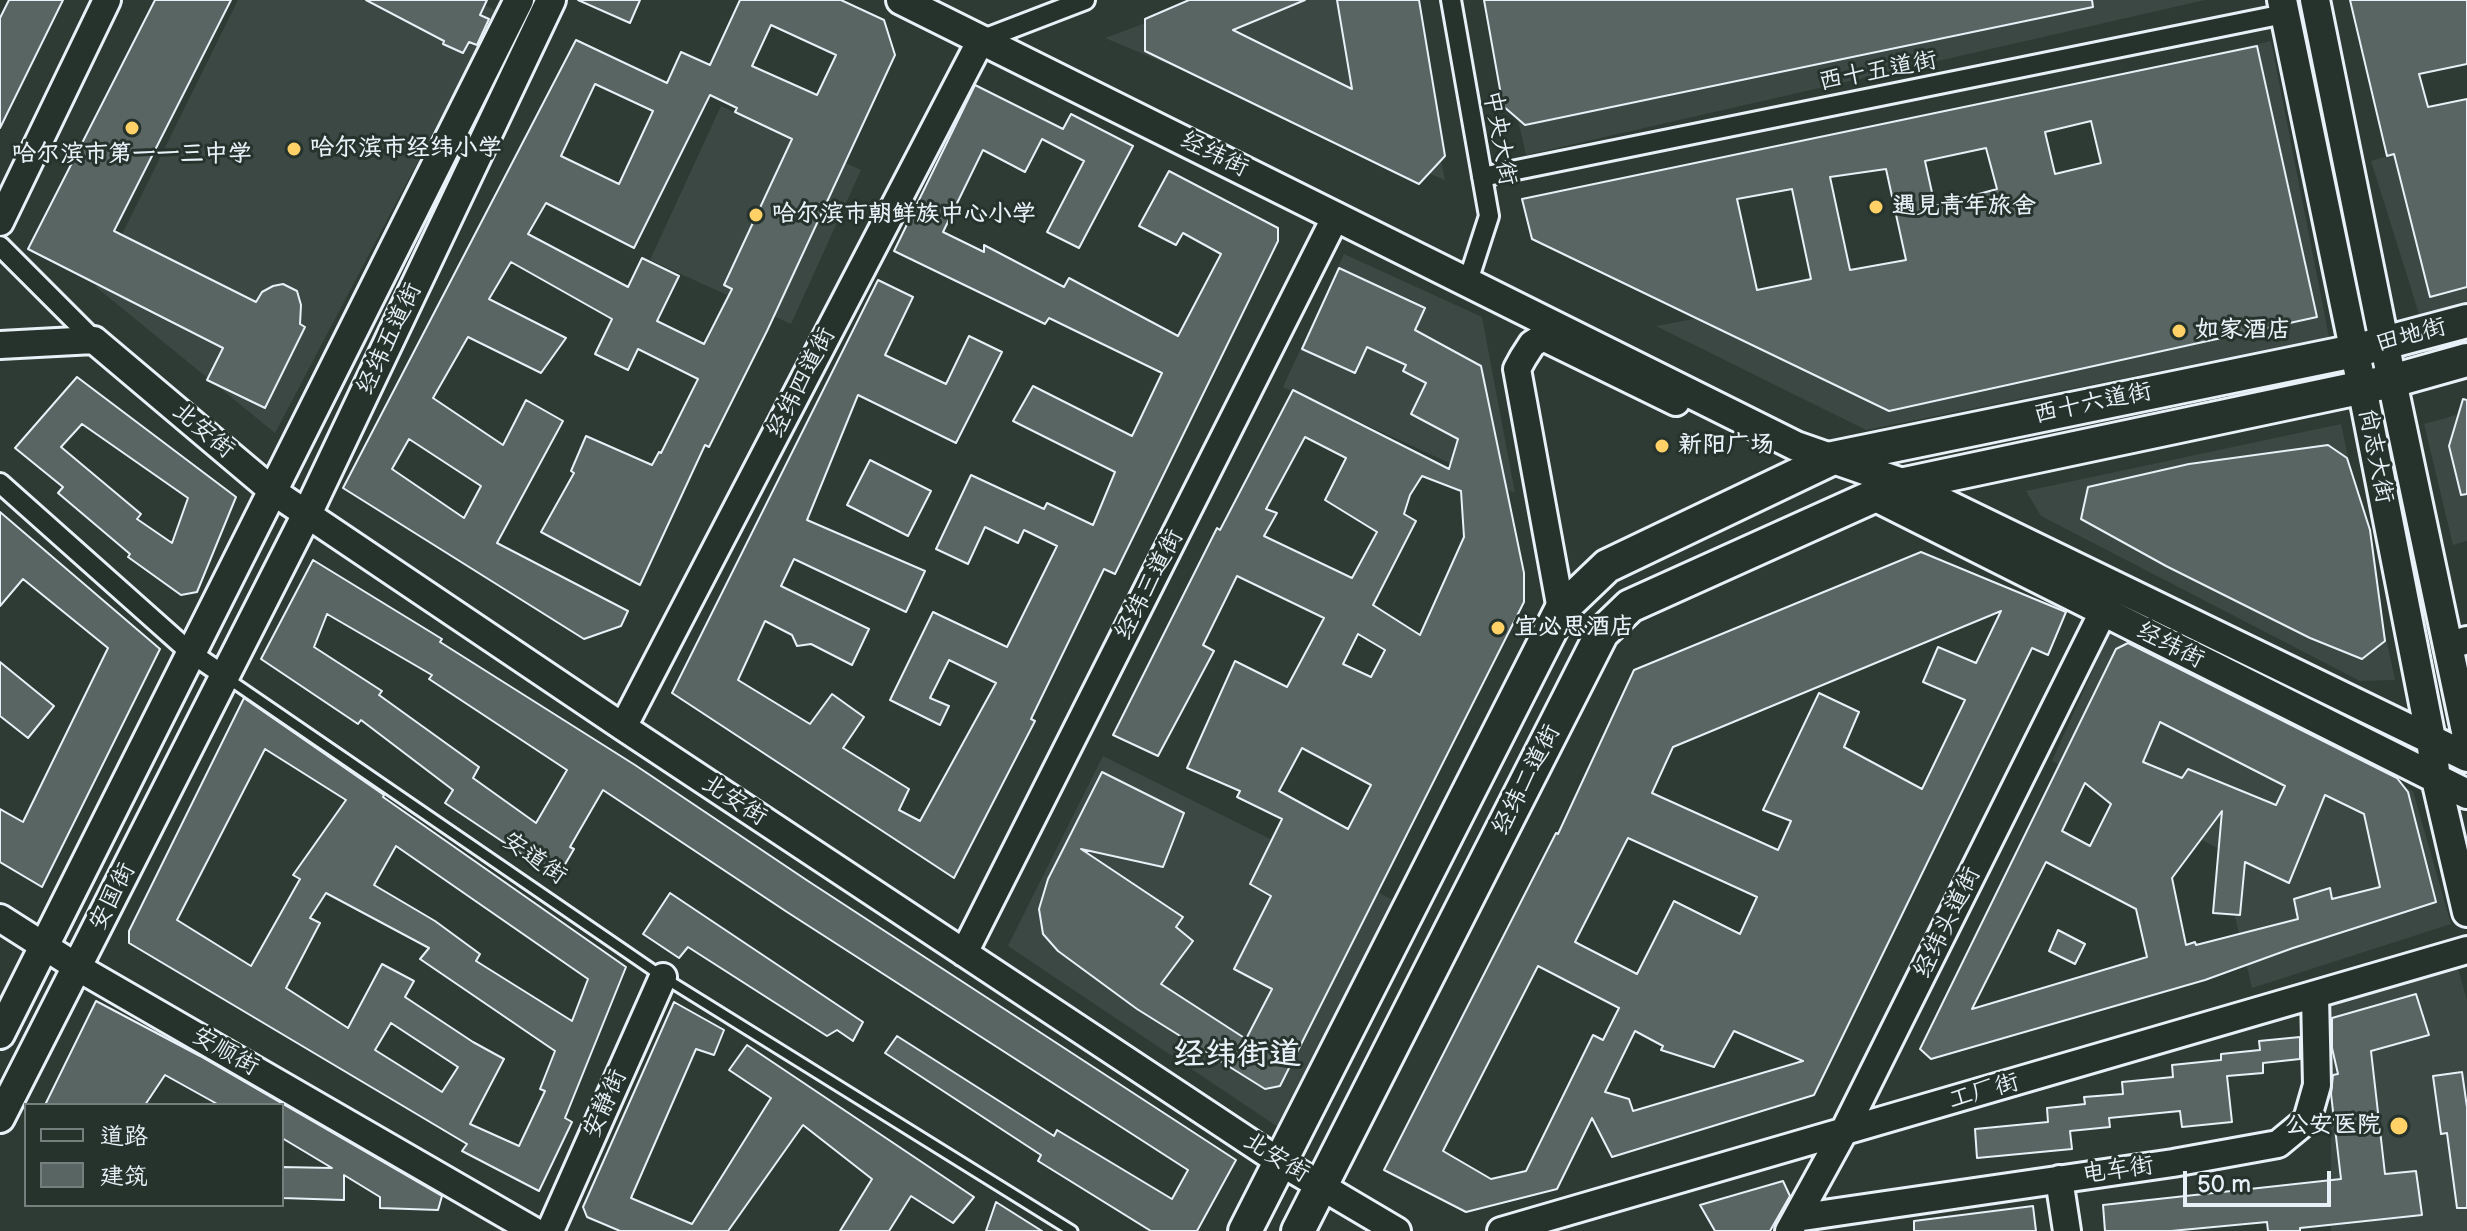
<!DOCTYPE html>
<html>
<head>
<meta charset="utf-8">
<style>
	body { margin:0 }
	#map { position:relative; width:2467px; height:1231px; overflow:hidden; background:#2e3b35; font-family:"Balsamiq Sans","LXGW WenKai TC",sans-serif }
	canvas { display:block }
	.legend { position:absolute; left:24px; top:1103px; width:260px; height:104px; box-sizing:border-box; background:#26332d; border:2px solid #747f7e; margin:0; padding:10px 14px; list-style:none; font-size:24px; color:#e8f1f8 }
	.legend li { display:flex; align-items:center; gap:16px; height:40px }
	.legend b { width:40px; border:2px solid #747f7e }
	.scale { position:absolute; left:2183px; top:1171px; width:148px; height:36px; box-sizing:border-box; border:4px solid #e8f1f8; border-top:0; padding-left:10px; font-size:24px; line-height:28px; white-space:nowrap; color:#e8f1f8; -webkit-text-stroke:6px #26332d; paint-order:stroke }
</style>
</head>
<body>
<div id="map">
<canvas width="2467" height="1231"></canvas>
<ul class="legend">
<li><b style="height:10px;background:#26332d"></b>道路</li>
<li><b style="height:22px;background:#596563"></b>建筑</li>
</ul>
<div class="scale">50 m</div>
</div>
<script>
const g = document.querySelector('canvas').getContext('2d');
g.lineJoin = 'round';
function paint(path, color) {
  g.fillStyle = color;
  g.fill(path, 'evenodd');
}
function shape(rows) {
  const path = new Path2D();
  for (const r of rows) {
    path.moveTo(r[0], r[1]);
    for (let i = 2; i < r.length; i += 2) path.lineTo(r[i], r[i + 1]);
  }
  return path;
}
function trace(path, color, width, dash) {
  g.strokeStyle = color;
  g.lineWidth = width;
  g.lineCap = dash ? 'butt' : 'round';
  g.setLineDash(dash || []);
  g.stroke(path);
}
function drawText(font, color, halo, rows, align = 'center') {
  g.font = font + ' "Balsamiq Sans","LXGW WenKai TC",sans-serif';
  g.lineWidth = 6;
  g.setLineDash([]);
  g.textBaseline = 'middle';
  g.strokeStyle = halo;
  g.fillStyle = color;
  for (const [text, x, y, turn = 0] of rows) {
    g.save();
    g.translate(x, y);
    g.rotate((+turn || 0) * Math.PI / 180);
    g.textAlign = isNaN(turn) ? turn : align;
    if (halo) g.strokeText(text, 0, 0);
    g.fillText(text, 0, 0);
    g.restore();
  }
}
paint(shape([
	[238,0,474,0,497,11,275,433,96,287],
	[1207,0,1408,0,1445,180,1105,38],
	[1491,0,2205,0,1526,155],
	[2271,41,2329,337,1866,430,1656,326,2224,220,2190,59],
	[721,106,861,170,791,324,650,260],
	[2467,133,2467,303,2420,317,2371,161],
	[1344,254,1482,317,1515,493,1283,387],
	[2467,412,2467,541,2453,545,2424,424],
	[2341,424,2395,680,2360,681,2041,516,2026,491],
	[2109,634,2413,791,2451,924,2252,988,2219,849,2052,761],
	[1103,756,1395,901,1278,1127,1008,946],
	[2457,965,2467,1000,2467,1231,2331,1231,2331,1021,2327,1006]
]), '#3b4843');
const building = shape([
	[9,0,63,0,0,128,0,18,9,0],
	[155,0,231,0,114,231,256,302,262,292,273,286,283,284,297,291,301,305,300,324,305,327,265,408,207,380,223,348,28,249,155,0],
	[366,0,487,0,480,15,489,19,477,45,469,42,463,53,443,44,444,41,366,0],
	[578,0,640,0,630,23,578,0],
	[740,0,841,0,884,20,895,55,767,331,709,447,705,445,640,585,541,532,574,473,571,471,586,436,652,465,659,452,661,453,698,379,638,349,628,370,595,354,612,319,511,262,489,299,566,338,541,373,468,337,433,398,503,445,526,400,563,421,497,543,628,611,621,626,584,639,343,488,576,40,667,83,681,52,710,65,740,0],
	[771,25,836,55,817,95,752,66,771,25],
	[595,84,653,111,619,184,561,156,595,84],
	[710,95,737,108,735,112,792,139,724,285,732,289,704,344,657,321,679,276,642,258,628,287,528,234,546,203,634,248,710,95],
	[409,439,481,486,464,518,392,469,409,439],
	[1189,0,1305,0,1233,30,1352,89,1337,0,1419,0,1445,156,1419,184,1145,51,1145,19,1189,0],
	[1484,0,2092,0,2093,7,1525,125,1503,106,1484,0],
	[2350,0,2467,0,2467,64,2419,74,2428,107,2467,99,2467,287,2430,297,2394,154,2387,156,2350,0],
	[2257,46,2317,317,1889,411,1532,239,1522,199,2257,46],
	[2091,121,2101,163,2055,174,2045,132,2091,121],
	[1986,148,1997,189,1935,206,1925,161,1986,148],
	[1886,169,1906,260,1850,270,1830,177,1886,169],
	[1792,189,1811,279,1757,290,1737,199,1792,189],
	[975,85,1063,129,1071,114,1133,146,1079,248,1047,232,1084,161,1042,139,1025,172,983,150,943,232,984,252,984,245,1064,287,1069,278,1178,336,1221,254,1183,233,1176,245,1139,226,1169,171,1278,228,1278,241,1115,574,1104,569,1031,719,1035,721,954,878,672,693,878,280,913,297,885,355,946,384,969,336,1002,352,956,443,858,395,807,520,925,571,906,612,794,559,781,586,869,629,852,665,811,644,797,646,792,635,765,621,738,680,810,724,832,694,864,717,843,748,909,789,899,810,920,821,996,683,949,660,930,698,949,706,940,725,890,700,933,612,1007,647,1057,546,1024,530,1018,543,985,527,968,564,936,549,971,475,1044,509,1047,503,1093,525,1115,472,1013,421,1033,386,1132,436,1162,373,1049,318,1045,324,894,251,975,85],
	[1339,268,1425,308,1415,330,1481,366,1524,573,1524,602,1280,1086,1265,1089,1137,1009,1058,951,1043,934,1039,909,1048,879,1102,772,1184,813,1163,867,1081,849,1183,917,1176,927,1193,941,1161,984,1246,1039,1272,989,1234,969,1271,896,1250,884,1282,819,1237,797,1240,791,1187,768,1235,661,1287,687,1324,618,1237,576,1203,645,1214,651,1158,756,1113,735,1217,528,1220,530,1293,390,1449,469,1458,439,1411,414,1426,383,1403,371,1406,365,1367,347,1355,373,1302,349,1339,268],
	[1305,437,1346,458,1325,500,1377,532,1352,578,1264,536,1277,513,1266,509,1305,437],
	[1422,476,1461,491,1464,537,1420,635,1373,605,1416,521,1404,514,1410,495,1422,476],
	[1358,634,1385,650,1371,677,1343,664,1358,634],
	[1302,748,1371,785,1348,829,1279,791,1302,748],
	[77,377,236,497,197,592,181,595,128,557,130,554,58,493,63,487,15,448,77,377],
	[82,424,188,498,172,543,137,519,141,514,61,447,82,424],
	[2463,399,2467,400,2467,494,2461,495,2449,446,2463,399],
	[2328,445,2347,458,2370,530,2385,641,2362,659,2310,638,2166,566,2081,519,2088,487,2189,464,2328,445],
	[870,460,931,491,908,536,847,505,870,460],
	[0,512,160,649,42,887,0,862,0,809,23,822,108,648,23,579,0,606,0,512],
	[1921,552,2066,612,2048,655,2032,648,1814,1095,1612,1157,1592,1118,1557,1189,1466,1212,1384,1170,1556,833,1558,834,1634,670,1921,552],
	[2001,611,1976,663,1938,647,1923,682,1965,700,1922,789,1844,747,1859,712,1819,693,1763,810,1791,821,1778,850,1652,793,1673,747,2001,611],
	[1628,838,1757,897,1740,934,1674,901,1637,974,1575,942,1628,838],
	[1538,966,1619,1008,1603,1040,1593,1035,1526,1171,1491,1179,1443,1151,1538,966],
	[1635,1031,1663,1046,1661,1050,1714,1067,1734,1031,1803,1061,1633,1111,1629,1099,1605,1092,1635,1031],
	[313,560,442,639,440,642,635,765,808,881,1236,1160,1197,1231,1151,1231,1038,1161,1041,1155,885,1053,897,1036,1054,1136,1057,1130,1172,1199,1188,1170,787,912,603,790,570,847,574,849,557,878,445,803,453,790,361,720,358,724,261,659,313,560],
	[327,614,432,675,429,679,567,770,536,823,473,778,479,767,379,695,382,691,314,647,327,614],
	[2128,643,2397,778,2408,792,2436,902,2293,948,2205,980,1931,1059,1920,1049,2116,649,2128,643],
	[2160,722,2285,786,2276,805,2188,769,2182,778,2143,762,2160,722],
	[2085,783,2111,804,2090,846,2062,831,2085,783],
	[2325,795,2364,814,2380,887,2332,899,2330,888,2294,899,2298,919,2196,945,2195,942,2186,945,2172,878,2222,811,2213,913,2240,915,2245,862,2289,883,2325,795],
	[2046,862,2136,909,2147,957,1972,1009,2046,862],
	[0,662,54,706,28,738,0,716,0,662],
	[244,698,384,795,383,797,626,967,565,1118,572,1122,539,1191,462,1151,467,1144,129,943,129,931,244,698],
	[265,749,346,800,293,875,300,879,251,966,177,920,265,749],
	[396,846,588,979,572,1021,476,961,480,954,435,921,374,885,396,846],
	[326,893,429,948,420,959,555,1051,540,1089,545,1091,519,1146,470,1124,504,1059,473,1042,405,997,414,981,382,964,348,1028,286,988,320,923,310,918,326,893],
	[391,1023,458,1067,442,1092,375,1050,391,1023],
	[670,893,863,1022,853,1041,837,1030,827,1036,688,947,679,958,643,934,670,893],
	[2058,930,2085,944,2075,964,2049,951,2058,930],
	[2416,994,2429,1035,2371,1051,2385,1174,2416,1171,2422,1215,2300,1228,2300,1231,2268,1231,2267,1222,2171,1231,2105,1231,2103,1205,2341,1179,2331,1094,2333,1075,2338,1074,2332,1048,2332,1018,2416,994],
	[96,1001,200,1056,442,1196,438,1210,380,1208,380,1197,344,1175,344,1200,282,1198,282,1167,332,1168,282,1138,282,1105,219,1105,165,1075,145,1105,45,1105,96,1001],
	[674,1002,724,1030,714,1055,696,1049,631,1198,692,1224,771,1098,729,1070,747,1045,974,1197,953,1223,911,1196,889,1231,840,1231,872,1179,803,1125,728,1231,620,1231,587,1217,583,1207,674,1002],
	[2300,1037,2300,1059,2263,1063,2263,1073,2227,1076,2232,1122,2182,1127,2180,1111,2109,1118,2110,1127,2070,1131,2072,1149,1977,1158,1975,1129,2048,1122,2047,1108,2085,1104,2084,1097,2123,1094,2122,1082,2173,1077,2172,1065,2221,1060,2221,1054,2260,1050,2259,1041,2300,1037],
	[2462,1072,2467,1107,2467,1208,2457,1208,2447,1133,2441,1134,2433,1076,2462,1072],
	[1783,1181,1790,1196,1770,1231,1715,1231,1700,1205,1783,1181],
	[996,1202,1042,1231,986,1231,996,1202],
	[2033,1206,2036,1231,1914,1231,1914,1221,2033,1206]
]);
paint(building, '#596563');
trace(building, '#e8f1f8', 2);
const lane = shape([
	[227,678,663,977,1072,1231]
]);
const street = shape([
	[1451,0,1489,216,1468,281],
	[981,40,1085,0],
	[1482,177,2284,14],
	[0,246,94,340],
	[0,483,191,653,225,676]
]);
const secondary = shape([
	[0,222,107,0],
	[0,345,94,340,274,492,623,727,1277,1160,1397,1231],
	[1561,610,1517,369,1523,358,1532,344,1543,337,1676,402],
	[2448,646,2467,640],
	[623,727,981,40],
	[0,918,77,967,534,1231],
	[964,953,1336,216],
	[2059,1179,2067,1231],
	[1796,1218,2173,1163,2278,1144,2307,1120,2317,1085,2315,996],
	[550,1231,663,977],
	[1501,1231,2467,950],
	[1789,1231,1843,1133,2103,612]
]);
const primary = shape([
	[901,0,1796,446,1905,484,2467,757],
	[2282,0,2362,387,2431,739,2436,779,2467,912],
	[2315,0,2392,381,2467,736],
	[1874,496,2467,794],
	[0,1034,519,0],
	[0,1118,308,512,551,0]
]);
const highway = shape([
	[1245,1231,1561,610,1607,566,1833,458,2354,351,2467,321],
	[1298,1231,1602,633,1630,606,1874,496,1905,484,2392,381,2467,360]
]);
trace(lane, '#e8f1f8', 15);
trace(street, '#e8f1f8', 24);
trace(secondary, '#e8f1f8', 32);
trace(primary, '#e8f1f8', 34);
trace(highway, '#e8f1f8', 38);
trace(lane, '#26332d', 9);
trace(street, '#26332d', 18);
trace(secondary, '#26332d', 26);
trace(primary, '#26332d', 28);
trace(highway, '#26332d', 32);
for (const [x, y, r, color] of [
	[132,128,8,"#ffd166"],
	[294,149,8,"#ffd166"],
	[1876,207,8,"#ffd166"],
	[756,215,8,"#ffd166"],
	[2179,331,8,"#ffd166"],
	[1662,446,8,"#ffd166"],
	[1498,628,8,"#ffd166"],
	[2399,1126,10,"#ffd166"]
]) {
  const dot = new Path2D();
  dot.arc(x, y, r, 0, 2 * Math.PI);
  g.fillStyle = color;
  g.fill(dot);
  trace(dot, '#26332d', 3);
}
drawText('24px', '#e8f1f8', '#26332d', [
	["西十五道街",1878,72,-11],
	["中央大街",1499,138,80],
	["经纬街",1214,155,26],
	["田地街",2411,336,-15],
	["经纬五道街",390,339,-65],
	["经纬四道街",802,383,-63],
	["西十六道街",2093,404,-12],
	["北安街",203,431,40],
	["尚志大街",2375,456,79],
	["经纬三道街",1150,585,-63],
	["经纬街",2170,646,27],
	["经纬二道街",1527,780,-63],
	["北安街",734,801,33],
	["安道街",534,859,35],
	["安国街",113,897,-63],
	["经纬头道街",1948,923,-64],
	["安顺街",225,1052,30],
	["工厂街",1984,1092,-16],
	["安静街",606,1104,-66],
	["北安街",1276,1158,32],
	["电车街",2118,1171,-8]
]);
drawText('bold 24px', '#e8f1f8', '#26332d', [
	["哈尔滨市经纬小学",310,149],
	["哈尔滨市第一一三中学",132,155,"center"],
	["遇見青年旅舍",1892,207],
	["哈尔滨市朝鲜族中心小学",772,215],
	["如家酒店",2195,331],
	["新阳广场",1678,446],
	["宜必思酒店",1514,628],
	["公安医院",2381,1126,"right"]
], 'left');
drawText('bold 32px', '#e8f1f8', '#26332d', [
	["经纬街道",1237,1056]
]);
</script>
</body>
</html>
